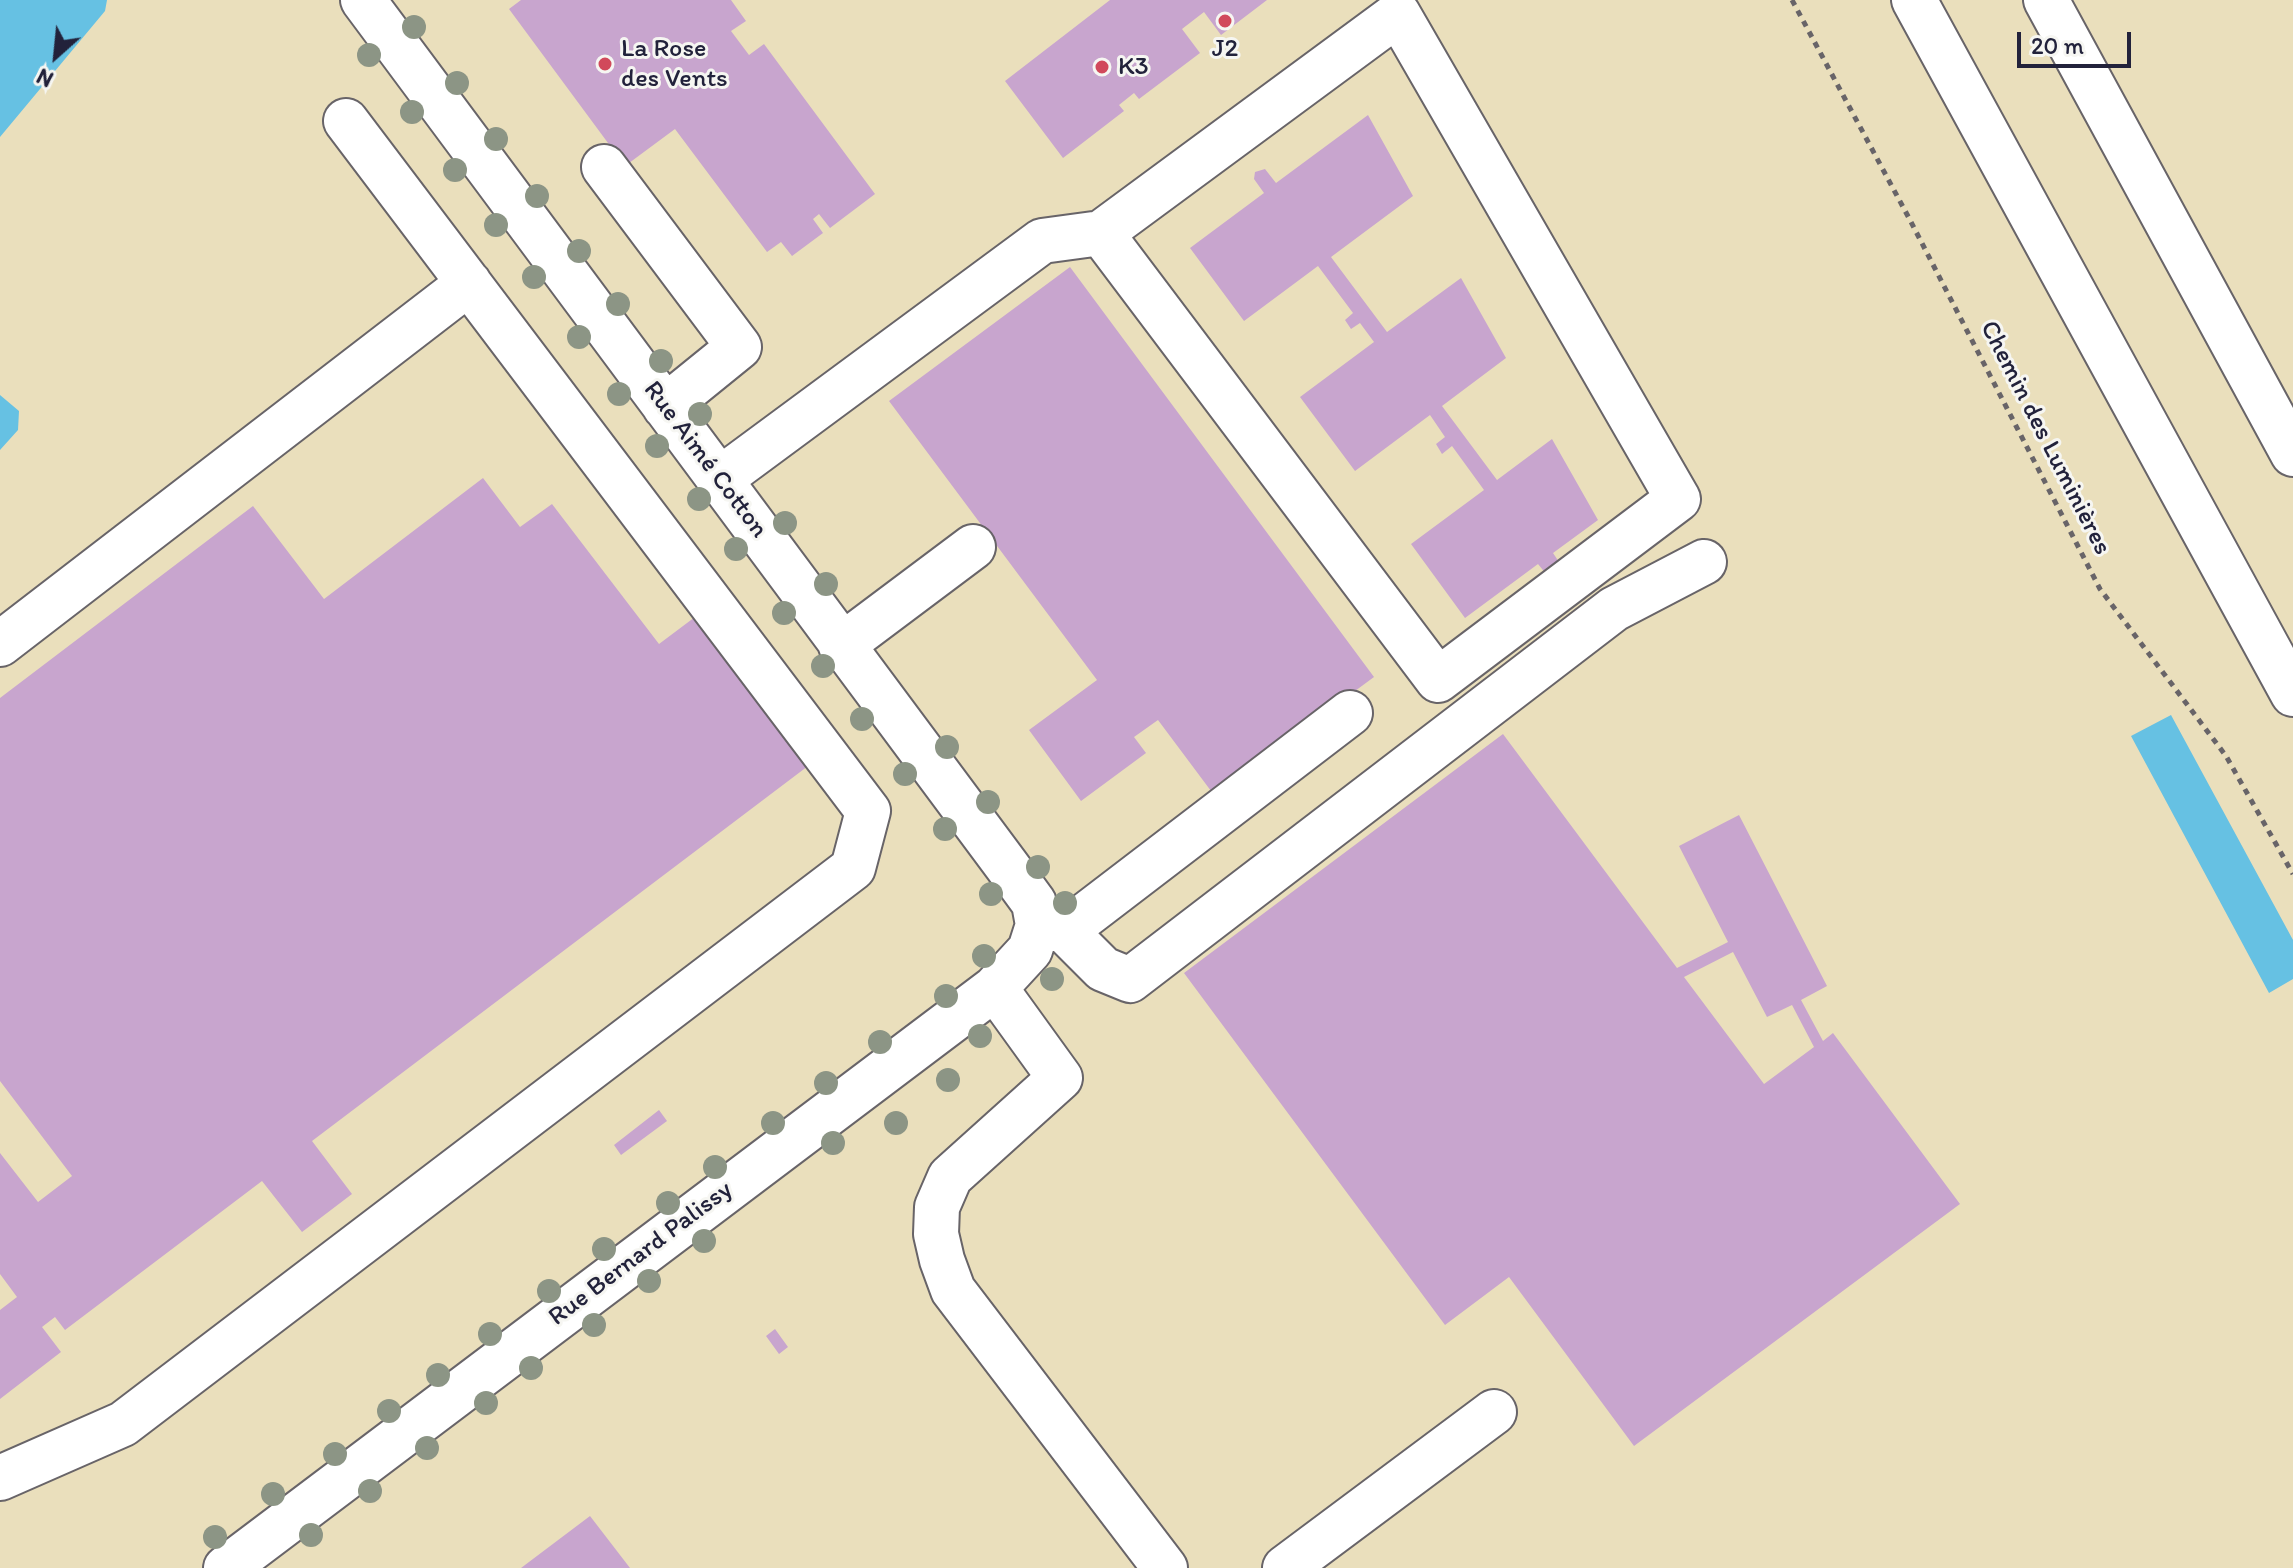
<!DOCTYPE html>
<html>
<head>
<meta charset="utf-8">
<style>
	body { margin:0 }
	#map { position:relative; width:2293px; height:1568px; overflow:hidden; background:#eadfbc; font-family:Itim,sans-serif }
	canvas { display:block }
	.north { position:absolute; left:16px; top:16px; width:80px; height:80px; -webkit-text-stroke:6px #f6f6f2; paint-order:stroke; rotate:207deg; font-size:22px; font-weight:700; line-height:32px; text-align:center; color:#22223b }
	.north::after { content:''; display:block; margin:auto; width:28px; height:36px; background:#22223b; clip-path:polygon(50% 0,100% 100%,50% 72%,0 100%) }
	.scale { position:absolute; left:2017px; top:32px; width:114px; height:36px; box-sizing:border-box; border:4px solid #22223b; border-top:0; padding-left:10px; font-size:24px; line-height:28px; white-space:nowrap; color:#22223b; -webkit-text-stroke:6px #f6f6f2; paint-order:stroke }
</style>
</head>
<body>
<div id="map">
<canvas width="2293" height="1568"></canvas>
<div class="north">N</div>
<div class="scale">20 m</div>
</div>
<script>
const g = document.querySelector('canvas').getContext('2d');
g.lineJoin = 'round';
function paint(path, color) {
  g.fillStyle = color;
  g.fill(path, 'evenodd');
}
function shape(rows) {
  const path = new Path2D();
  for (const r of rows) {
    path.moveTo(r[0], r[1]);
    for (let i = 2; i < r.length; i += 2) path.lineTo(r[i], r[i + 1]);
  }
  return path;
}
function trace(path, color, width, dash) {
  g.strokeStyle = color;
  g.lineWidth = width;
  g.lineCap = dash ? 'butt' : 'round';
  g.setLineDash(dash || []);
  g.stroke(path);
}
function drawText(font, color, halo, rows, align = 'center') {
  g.font = font + ' Itim,sans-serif';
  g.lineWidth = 6;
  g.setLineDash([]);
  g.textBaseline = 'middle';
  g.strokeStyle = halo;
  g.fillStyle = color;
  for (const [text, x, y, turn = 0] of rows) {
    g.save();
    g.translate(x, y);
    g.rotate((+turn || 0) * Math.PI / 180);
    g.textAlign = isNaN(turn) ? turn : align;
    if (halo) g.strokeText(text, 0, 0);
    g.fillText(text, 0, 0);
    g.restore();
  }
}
paint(shape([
	[0,0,107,0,105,11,0,137],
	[0,395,19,411,18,430,0,450],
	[2171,715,2293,940,2293,979,2269,993,2131,736]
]), '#66c1e3');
paint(shape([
	[521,0,731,0,746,21,731,31,749,55,764,44,875,194,830,228,819,214,813,219,823,233,792,256,781,242,767,252,675,129,625,166,509,9],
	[1110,0,1267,0,1221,35,1204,12,1182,29,1200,53,1139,99,1134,93,1119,105,1124,111,1063,158,1005,81],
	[1368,115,1413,196,1331,257,1387,332,1461,278,1506,358,1442,406,1497,480,1552,439,1598,520,1553,553,1561,565,1547,575,1538,564,1465,618,1411,544,1484,490,1452,446,1442,454,1436,444,1445,437,1430,415,1355,471,1300,397,1374,342,1360,323,1351,329,1345,320,1353,313,1318,266,1244,321,1190,248,1264,193,1254,179,1255,172,1265,169,1276,183],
	[1070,267,1374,677,1214,795,1158,720,1134,737,1146,753,1081,801,1029,730,1097,680,889,401],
	[483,478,520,527,552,504,659,644,699,614,812,763,312,1141,352,1194,302,1232,262,1181,65,1330,55,1317,42,1327,61,1352,0,1399,0,1310,17,1297,0,1274,0,1153,38,1202,72,1176,0,1081,0,698,253,506,324,599],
	[1503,734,1677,968,1728,942,1679,846,1739,815,1827,986,1801,1000,1823,1041,1833,1033,1960,1204,1634,1446,1509,1277,1445,1325,1184,973],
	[1733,952,1767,1017,1792,1005,1814,1047,1764,1084,1684,977],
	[659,1110,667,1121,621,1155,614,1145],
	[775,1329,788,1347,779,1354,766,1336],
	[590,1516,630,1568,521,1568]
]), '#c8a5ce');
const minor = shape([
	[604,167,739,347,665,407],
	[720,479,1042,241,1101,233,1398,14,1678,499,1438,680,1101,233],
	[0,644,469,283],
	[841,646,973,547],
	[1038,925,1065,931,1350,713],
	[1065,931,1103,969,1130,980,1614,609,1704,562],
	[995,988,1060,1078,950,1177,937,1207,936,1234,942,1260,953,1290,1165,1568],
	[0,1478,123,1424,853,868,868,811,346,121],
	[226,1568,995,988,1030,950,1038,925,1034,903,1007,866,363,0],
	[1285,1568,1494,1412]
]);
const highway = shape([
	[1914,0,2293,694],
	[2046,0,2293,454]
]);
trace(minor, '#686468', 48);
trace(highway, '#686468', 48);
trace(shape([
	[1792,0,1910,220,2100,589,2226,756,2293,874]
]), '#686468', 5, [6, 6]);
trace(minor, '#fff', 44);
trace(highway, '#fff', 44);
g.fillStyle = '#8c9585';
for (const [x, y] of [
	[414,27],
	[369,55],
	[457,83],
	[412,112],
	[496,139],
	[455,170],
	[537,196],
	[496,225],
	[579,251],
	[534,277],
	[618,304],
	[579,337],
	[661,361],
	[619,394],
	[700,414],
	[657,446],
	[699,499],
	[785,523],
	[736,549],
	[826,584],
	[784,613],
	[823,666],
	[862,719],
	[947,747],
	[905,774],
	[988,802],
	[945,829],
	[1038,867],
	[991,894],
	[1065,903],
	[984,956],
	[1052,979],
	[946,996],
	[980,1036],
	[880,1042],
	[948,1080],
	[826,1083],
	[773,1123],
	[896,1123],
	[833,1143],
	[715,1167],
	[668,1203],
	[704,1241],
	[604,1249],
	[649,1281],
	[549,1291],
	[594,1325],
	[490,1334],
	[531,1368],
	[438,1375],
	[486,1403],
	[389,1411],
	[427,1448],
	[335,1454],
	[370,1491],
	[273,1494],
	[311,1535],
	[215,1537]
]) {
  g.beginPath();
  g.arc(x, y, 12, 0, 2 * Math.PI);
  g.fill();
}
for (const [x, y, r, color] of [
	[1225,21,8,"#d1495b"],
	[605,64,8,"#d1495b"],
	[1102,67,8,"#d1495b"]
]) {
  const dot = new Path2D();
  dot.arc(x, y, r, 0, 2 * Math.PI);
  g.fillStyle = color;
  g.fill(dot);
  trace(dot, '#f6f6f2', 3);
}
drawText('26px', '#22223b', '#f6f6f2', [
	["La Rose",621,49],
	["des Vents",621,79],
	["J2",1225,49,"center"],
	["K3",1118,67]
], 'left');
drawText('26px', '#22223b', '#f6f6f2', [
	["Chemin des Luminières",2045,438,63],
	["Rue Aimé Cotton",705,460,53],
	["Rue Bernard Palissy",641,1254,-37]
]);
</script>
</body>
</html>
